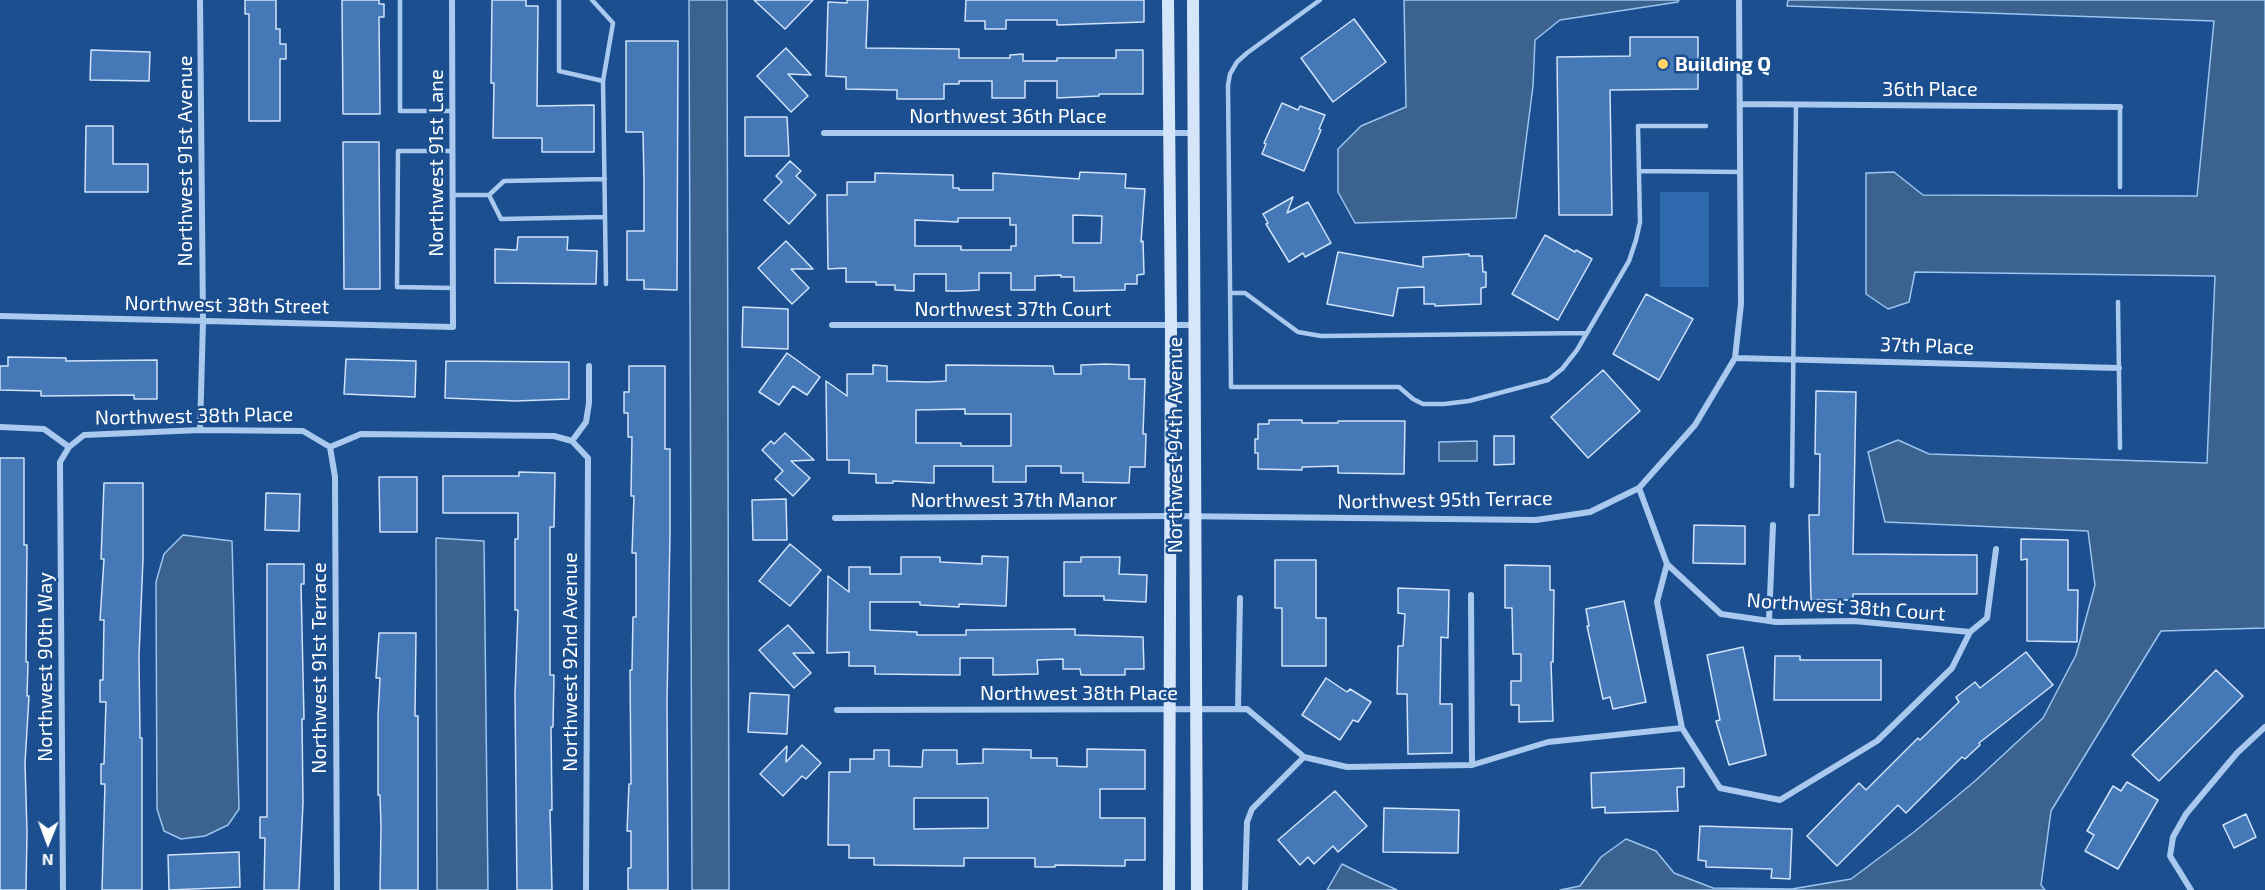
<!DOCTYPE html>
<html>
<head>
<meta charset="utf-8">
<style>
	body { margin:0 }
	#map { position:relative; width:2265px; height:890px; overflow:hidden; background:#1b4f8f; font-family:"Exo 2",sans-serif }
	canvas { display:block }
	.north { position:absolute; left:18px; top:812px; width:60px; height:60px; -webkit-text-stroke:4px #1b4f8f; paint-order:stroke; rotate:181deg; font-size:16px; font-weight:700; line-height:24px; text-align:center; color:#fff }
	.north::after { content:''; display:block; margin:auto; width:21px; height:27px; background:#fff; clip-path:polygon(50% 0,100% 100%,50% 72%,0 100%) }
</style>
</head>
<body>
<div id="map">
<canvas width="2265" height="890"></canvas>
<div class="north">N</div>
</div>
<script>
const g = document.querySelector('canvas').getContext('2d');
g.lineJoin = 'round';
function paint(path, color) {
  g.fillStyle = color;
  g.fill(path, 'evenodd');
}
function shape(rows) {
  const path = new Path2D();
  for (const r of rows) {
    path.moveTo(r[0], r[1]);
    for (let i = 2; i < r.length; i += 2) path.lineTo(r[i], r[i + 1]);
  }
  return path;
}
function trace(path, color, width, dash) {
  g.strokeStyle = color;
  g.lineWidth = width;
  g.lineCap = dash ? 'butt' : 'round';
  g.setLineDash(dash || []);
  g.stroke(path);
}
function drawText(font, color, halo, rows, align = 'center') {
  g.font = font + ' "Exo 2",sans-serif';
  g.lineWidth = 5;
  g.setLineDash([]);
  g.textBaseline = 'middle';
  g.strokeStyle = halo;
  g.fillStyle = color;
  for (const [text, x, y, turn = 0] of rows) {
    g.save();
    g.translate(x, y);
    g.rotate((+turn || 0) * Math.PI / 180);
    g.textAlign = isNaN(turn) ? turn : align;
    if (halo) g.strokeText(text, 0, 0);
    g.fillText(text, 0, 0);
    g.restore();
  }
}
paint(shape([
	[1660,192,1709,192,1709,287,1660,287]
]), '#2e69ad');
const water = shape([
	[689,0,727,0,729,890,692,890,689,0],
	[1404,0,1679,0,1678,2,1560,20,1535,40,1533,86,1516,218,1355,223,1338,192,1338,149,1361,126,1406,107,1404,0],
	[1788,0,2265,0,2265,628,2161,631,2051,811,2041,885,2045,890,1560,890,1580,886,1601,857,1626,839,1656,851,1674,873,1713,888,1792,889,1851,879,1914,832,1975,781,2043,718,2076,655,2095,585,2088,531,1885,522,1868,452,1898,440,1929,454,2207,463,2215,276,1915,272,1909,302,1888,309,1866,294,1866,173,1894,172,1923,195,2197,196,2214,21,1787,6,1788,0],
	[1477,441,1477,461,1439,461,1439,442,1477,441],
	[183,535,232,541,239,809,228,825,205,836,181,839,164,831,157,809,156,582,164,554,183,535],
	[436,538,484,541,488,890,437,890,436,538],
	[1342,864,1364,875,1397,890,1327,890,1342,864]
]);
paint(water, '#3c6290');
trace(water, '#9cc4f0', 1.5);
const building = shape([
	[245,0,276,0,276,29,280,29,280,44,286,44,286,59,280,59,280,121,249,121,249,14,245,14,245,0],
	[342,0,379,0,379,4,384,4,384,17,379,17,380,114,343,114,342,0],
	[492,0,526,0,526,6,538,6,537,106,594,105,594,152,542,152,542,138,493,138,494,83,491,83,492,0],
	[754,0,813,0,785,29,754,0],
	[847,0,868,0,866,48,959,49,959,58,1010,58,1010,55,1023,54,1023,61,1057,61,1057,58,1116,58,1116,50,1143,50,1143,94,1099,94,1099,96,1057,98,1057,81,1025,81,1025,98,992,98,992,81,959,81,959,84,944,84,944,99,897,99,897,90,846,89,846,77,826,76,828,2,847,3,847,0],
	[966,0,1144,0,1144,22,1057,25,1057,20,1006,20,1006,29,985,29,985,21,965,21,966,0],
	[1354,19,1386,62,1333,102,1301,58,1354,19],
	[1630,37,1698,37,1698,89,1610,90,1612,215,1559,215,1557,57,1630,56,1630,37],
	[626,41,678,41,677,290,644,289,644,280,627,280,627,231,644,231,644,182,643,132,626,132,626,41],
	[786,48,811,75,788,74,808,96,791,112,757,76,786,48],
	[91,50,150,52,149,81,90,80,91,50],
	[1282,103,1298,110,1300,106,1325,115,1319,129,1321,130,1304,171,1262,154,1266,144,1264,143,1282,103],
	[745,117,787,117,789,156,745,156,745,117],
	[86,126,113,126,113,164,148,164,148,192,85,192,86,126],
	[343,142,379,142,380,289,344,289,343,142],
	[790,161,801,171,796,176,816,195,789,224,764,200,782,182,776,176,790,161],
	[1080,172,1126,174,1125,188,1145,189,1141,242,1143,241,1144,274,1137,275,1137,284,1125,284,1125,290,1074,291,1074,277,1061,277,1061,275,1035,276,1035,290,1011,290,1011,273,979,273,979,290,961,291,946,291,946,274,914,274,914,291,895,290,895,285,876,285,876,282,846,282,846,268,828,269,827,195,847,195,847,182,875,182,875,173,953,175,953,188,959,188,959,190,993,190,993,173,1079,179,1080,172],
	[1073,215,1102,216,1101,243,1073,243,1073,215],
	[958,218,1010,218,1010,225,1016,225,1016,246,1011,246,1011,250,961,250,961,246,915,246,915,220,958,222,958,218],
	[1293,197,1287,213,1308,202,1331,243,1305,257,1303,253,1289,262,1266,224,1268,223,1263,214,1293,197],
	[1545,235,1575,252,1576,250,1592,259,1558,320,1512,294,1545,235],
	[518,237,568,237,567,250,597,251,596,284,495,283,495,249,517,250,518,237],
	[786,241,813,269,791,269,809,288,792,304,758,268,786,241],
	[1338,252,1423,267,1423,257,1469,254,1469,256,1482,256,1483,272,1486,272,1486,287,1481,288,1481,304,1435,306,1435,304,1424,304,1424,287,1398,288,1393,316,1327,304,1338,252],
	[1646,294,1693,319,1659,380,1613,354,1646,294],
	[743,307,788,309,788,349,742,347,743,307],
	[787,353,820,377,807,395,793,386,779,405,759,392,787,353],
	[8,357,66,358,66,361,157,360,157,399,134,399,134,395,41,396,41,391,0,390,0,366,8,366,8,357],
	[346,359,416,361,415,397,344,394,346,359],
	[446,361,569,362,569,399,515,401,445,398,446,361],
	[1106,364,1129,365,1129,379,1145,379,1143,434,1146,434,1145,467,1130,467,1129,483,1083,482,1083,473,1061,473,1061,466,1026,466,1026,482,993,482,993,466,934,466,934,483,893,481,893,483,876,483,876,474,849,473,849,460,827,460,826,381,847,396,847,374,873,374,873,365,887,366,887,381,928,382,946,381,946,365,1053,366,1054,374,1081,374,1081,365,1106,364],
	[965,409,965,414,1011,414,1011,446,961,446,961,443,916,443,916,410,965,409],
	[629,366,665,366,665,449,670,449,670,533,667,701,668,890,628,890,628,868,631,868,631,831,627,831,629,784,631,784,630,670,632,670,633,617,636,617,636,553,632,553,634,496,631,496,632,437,628,437,628,413,624,413,624,392,629,392,629,366],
	[1603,370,1640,411,1588,458,1551,417,1603,370],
	[1816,391,1856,392,1853,554,1977,555,1977,594,1853,594,1853,600,1811,600,1809,515,1819,515,1820,454,1815,454,1816,391],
	[1269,420,1302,420,1302,423,1338,423,1338,421,1405,421,1404,474,1338,473,1338,466,1302,467,1302,470,1258,469,1258,453,1255,453,1255,439,1258,439,1258,424,1269,424,1269,420],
	[785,433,814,460,791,461,810,478,793,496,775,479,783,471,762,450,771,441,774,444,785,433],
	[1494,436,1514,436,1514,464,1494,465,1494,436],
	[0,458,24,458,24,545,27,545,26,662,28,662,27,696,29,696,25,763,27,832,26,890,0,890,0,458],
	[519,472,555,473,554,527,550,527,550,675,554,675,553,727,551,727,552,810,550,810,552,890,517,890,515,694,518,610,515,610,515,539,518,539,518,513,443,513,443,476,519,476,519,472],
	[379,477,417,477,417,532,380,532,379,477],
	[104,483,143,483,143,559,139,655,140,738,142,738,142,890,102,890,105,784,101,784,101,764,104,764,106,702,100,702,100,680,103,680,104,620,100,620,104,559,101,559,104,483],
	[266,493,300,494,299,531,265,530,266,493],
	[786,499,787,540,753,540,752,500,786,499],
	[1694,525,1745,526,1745,564,1693,563,1694,525],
	[2021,539,2068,540,2068,590,2078,590,2077,642,2027,641,2027,559,2021,560,2021,539],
	[790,544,821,570,790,606,759,581,790,544],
	[982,556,1008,557,1006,606,959,604,959,607,920,605,920,602,870,602,870,630,917,632,917,635,966,635,966,630,1075,629,1075,635,1143,637,1144,669,1125,669,1125,675,1081,675,1080,669,1063,669,1063,659,1037,660,1038,674,993,675,993,658,960,658,960,675,875,674,875,666,849,666,849,652,827,653,828,576,849,592,849,567,870,567,870,574,901,574,901,557,940,557,940,562,982,564,982,556],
	[1081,557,1120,557,1119,574,1147,575,1146,602,1104,600,1104,596,1064,596,1064,562,1081,562,1081,557],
	[1275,560,1316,560,1316,618,1326,618,1326,666,1282,666,1282,608,1275,608,1275,560],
	[267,564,304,564,304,584,301,584,304,719,302,719,303,803,299,890,264,890,265,838,260,838,260,817,267,817,267,564],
	[1505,565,1550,566,1550,590,1554,590,1553,662,1551,662,1553,721,1519,722,1519,705,1511,705,1511,681,1521,681,1521,654,1513,654,1512,608,1505,608,1505,565],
	[1398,588,1449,590,1448,638,1441,637,1440,704,1452,704,1452,753,1408,754,1407,694,1397,694,1398,646,1403,646,1405,614,1398,613,1398,588],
	[1624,601,1646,702,1613,709,1610,697,1603,699,1587,626,1589,626,1586,609,1624,601],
	[788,625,814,653,793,653,811,673,794,688,759,650,788,625],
	[379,633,416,633,415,716,418,716,418,890,380,890,381,827,380,795,378,795,378,716,380,678,376,678,379,633],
	[1743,647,1766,755,1729,765,1716,721,1720,720,1707,655,1743,647],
	[2026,652,2053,685,1979,743,1980,745,1965,759,1962,757,1906,813,1898,805,1837,866,1807,836,1859,783,1866,790,1918,738,1920,740,1959,702,1956,697,1975,682,1980,688,2026,652],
	[1775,656,1800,656,1800,660,1881,660,1881,700,1774,700,1775,656],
	[2216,670,2243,696,2159,781,2132,755,2216,670],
	[1326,678,1347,692,1350,689,1371,702,1358,722,1353,720,1340,740,1302,715,1326,678],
	[750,693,789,695,787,734,748,732,750,693],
	[802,745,821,763,806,779,802,776,783,796,760,774,787,746,786,762,802,745],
	[983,749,1031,750,1031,758,1057,758,1057,766,1087,767,1087,749,1145,750,1145,789,1100,789,1100,818,1145,818,1145,860,1125,860,1125,866,1055,865,1055,867,1035,867,1035,858,964,858,964,866,874,865,874,858,849,858,849,845,828,845,829,772,850,772,850,759,874,759,874,750,889,750,889,766,922,767,923,750,957,750,957,764,983,763,983,749],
	[914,798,988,798,988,828,914,829,914,798],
	[1684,768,1684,787,1677,787,1678,811,1605,813,1605,807,1592,808,1591,773,1684,768],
	[2127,782,2158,800,2118,869,2085,851,2094,835,2087,831,2113,786,2121,791,2127,782],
	[1335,791,1367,826,1338,852,1333,846,1314,864,1308,857,1300,865,1278,840,1335,791],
	[1384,808,1459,810,1458,853,1383,852,1384,808],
	[2246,814,2256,837,2234,848,2223,825,2246,814],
	[1700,826,1792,829,1790,879,1771,878,1772,869,1706,867,1706,861,1698,860,1700,826],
	[239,852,240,887,169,890,168,855,239,852]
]);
paint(building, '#4478b7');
trace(building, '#cfe3fa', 1.5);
trace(shape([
	[400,0,400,111,452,111],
	[559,0,559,71,603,81,613,23,592,0],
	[1320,0,1247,53,1237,62,1230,74,1228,85,1231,387,1399,387,1413,399,1423,404,1444,404,1469,401,1548,380,1562,369,1577,350,1629,261,1636,240,1640,222,1638,126,1706,126],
	[603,81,606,284],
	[452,151,398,151,397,287,453,288],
	[1639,171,1740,172],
	[2120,187,2120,107],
	[452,195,489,195,501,219,605,217],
	[489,195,504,181,605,179],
	[1230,293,1245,293,1298,332,1321,336,1587,333],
	[2118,302,2120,448],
	[1792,486,1796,105]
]), '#a9c9ee', 4.5);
trace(shape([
	[1740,104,2120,107],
	[824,133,1192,133],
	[0,316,453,327,452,0],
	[832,325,1194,325],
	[1735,358,2119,368],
	[0,427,44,429,69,447],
	[200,430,203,321,200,0],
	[572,441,588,458,586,890],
	[572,441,586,422,589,403,589,366],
	[330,447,335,477,337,890],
	[1639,488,1667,564,1657,602,1682,728],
	[835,518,1171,516,1536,520,1590,512,1639,488,1695,425,1735,358,1741,304,1739,0],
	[1667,564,1721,614,1776,622,1854,621,1970,632],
	[1471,595,1472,765],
	[1769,620,1773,525],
	[1238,709,1240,598],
	[837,710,1247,709,1304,757,1347,767,1472,765,1548,742,1682,728,1720,788,1780,800,1877,741,1952,668,1970,632,1987,618,1996,549],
	[63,890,60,462,69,447,84,435,200,430,303,431,330,447,361,434,554,436,572,441],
	[1245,890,1247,822,1252,809,1304,757],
	[2191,890,2170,856,2173,837,2186,814,2237,753,2265,727]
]), '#a9c9ee', 6);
trace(shape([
	[1168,0,1171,325,1169,890],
	[1193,0,1197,890]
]), '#d6e6fa', 12);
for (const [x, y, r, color] of [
	[1663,64,6,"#ffd166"]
]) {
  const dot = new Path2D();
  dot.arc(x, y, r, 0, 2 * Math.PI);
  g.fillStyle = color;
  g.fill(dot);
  trace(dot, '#1b4f8f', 2);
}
drawText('bold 20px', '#fff', '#1b4f8f', [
	["Building Q",1675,64]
], 'left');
drawText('20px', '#fff', '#1b4f8f', [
	["36th Place",1930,89],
	["Northwest 36th Place",1008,116],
	["Northwest 91st Avenue",185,161,-90],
	["Northwest 91st Lane",436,163,-90],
	["Northwest 38th Street",227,305,1],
	["Northwest 37th Court",1013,309],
	["37th Place",1927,346,2],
	["Northwest 38th Place",194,416,-1],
	["Northwest 94th Avenue",1175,445,-90],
	["Northwest 37th Manor",1014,500],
	["Northwest 95th Terrace",1445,500,-1],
	["Northwest 38th Court",1846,607,4],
	["Northwest 92nd Avenue",570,662,-90],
	["Northwest 90th Way",45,667,-90],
	["Northwest 91st Terrace",319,668,-90],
	["Northwest 38th Place",1079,693]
]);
</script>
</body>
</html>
